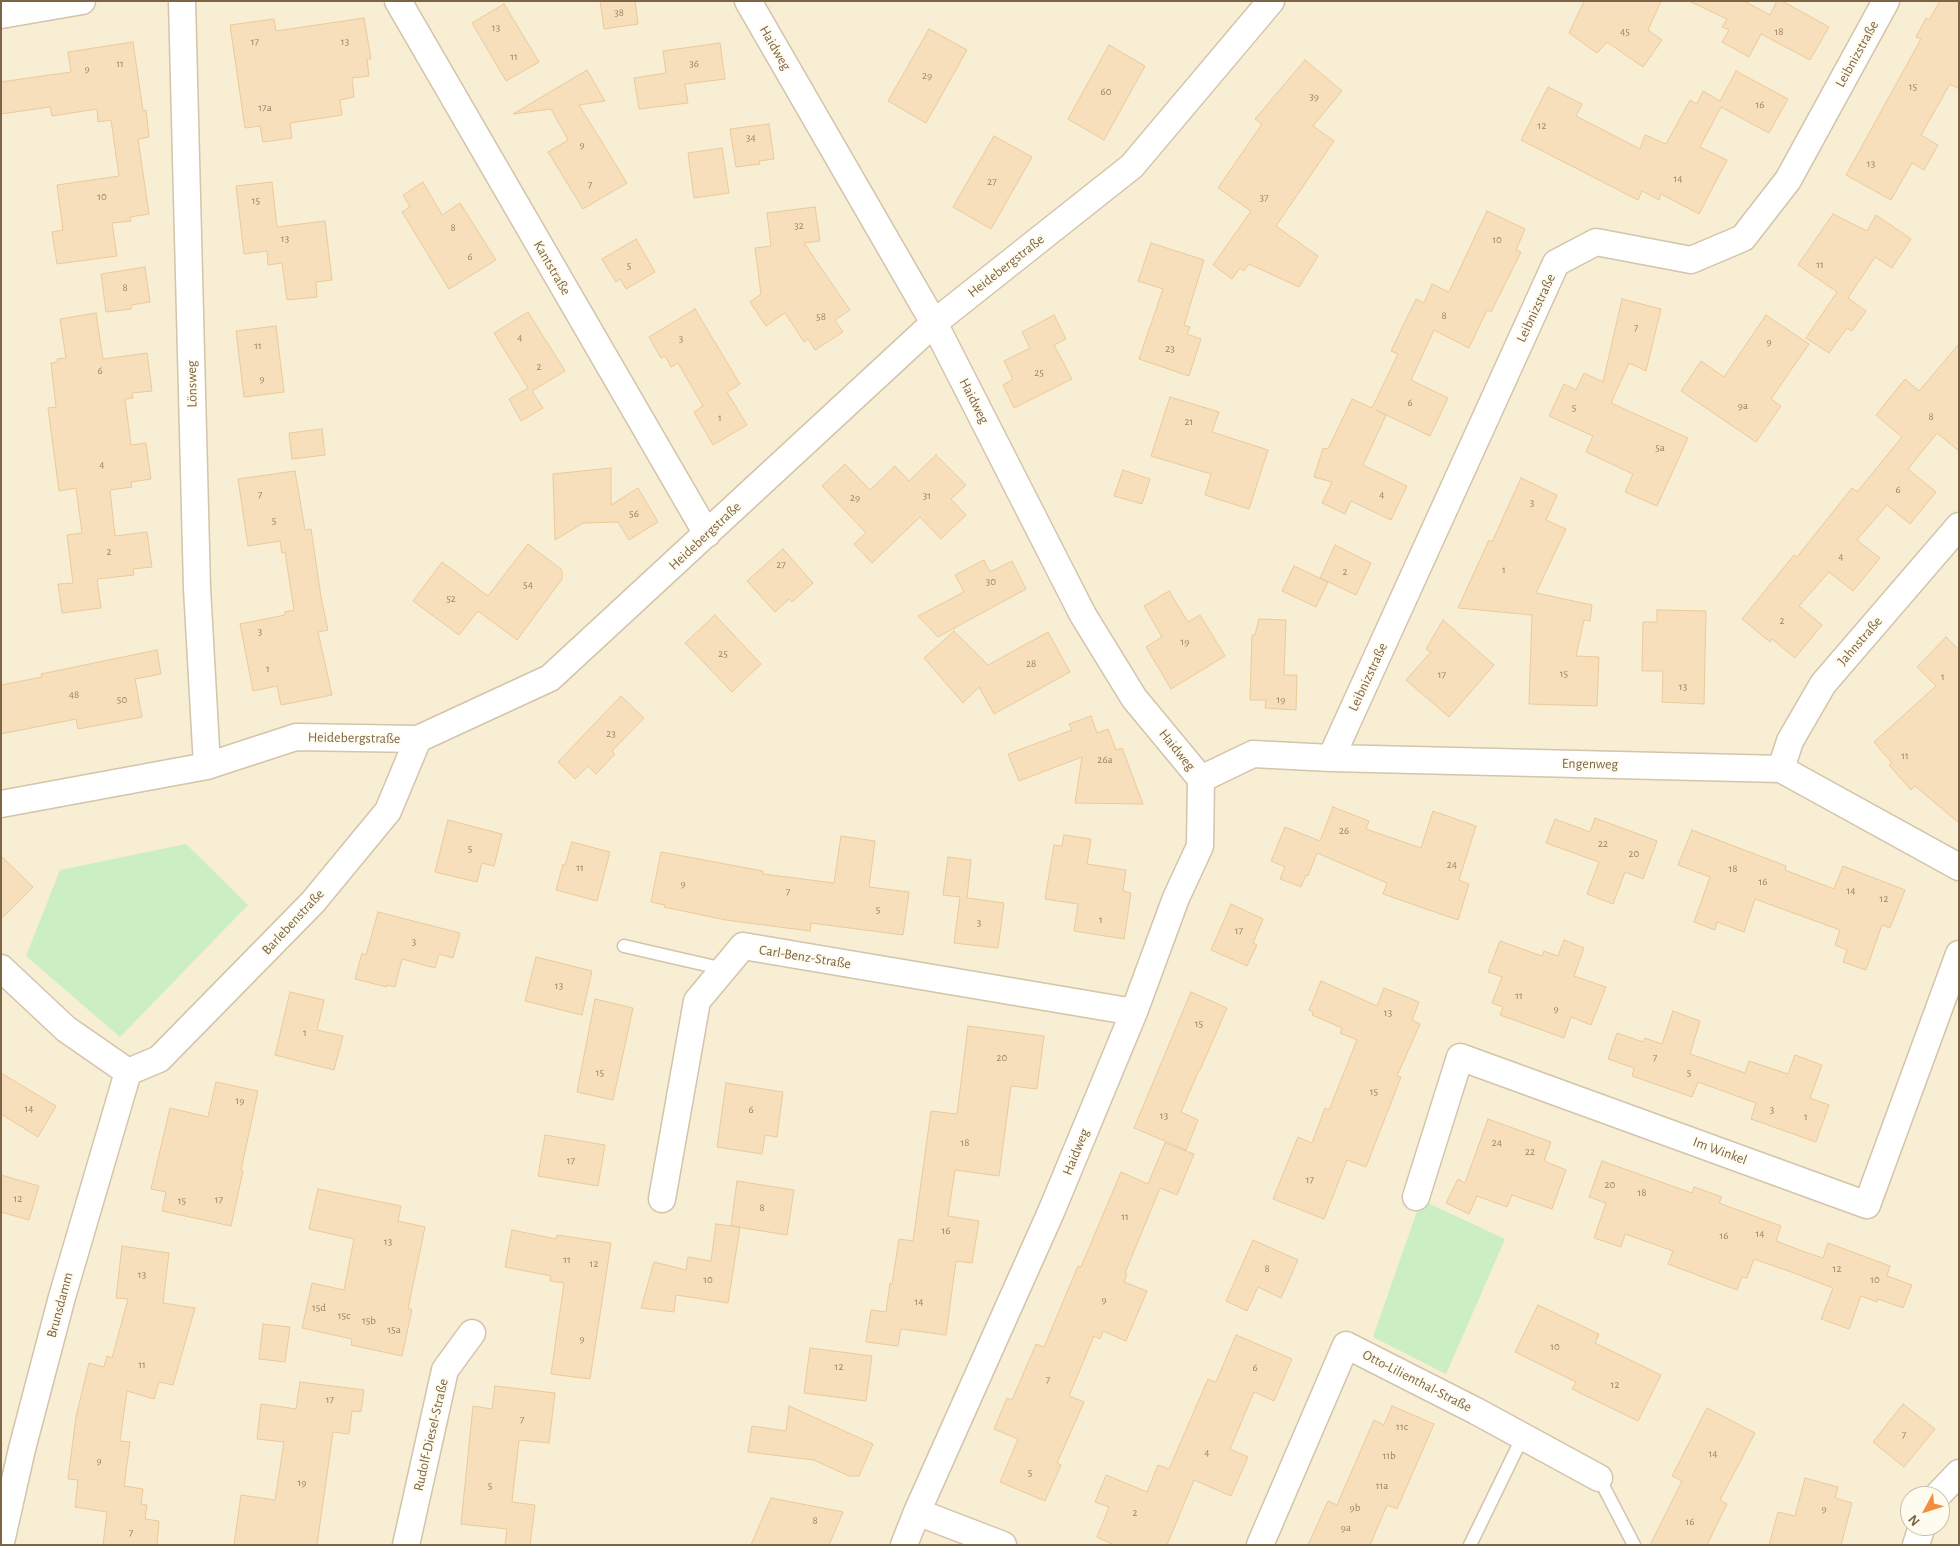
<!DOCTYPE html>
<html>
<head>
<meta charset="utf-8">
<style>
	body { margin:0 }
	#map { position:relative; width:1960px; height:1546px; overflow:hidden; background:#fefae7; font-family:"Alegreya Sans",sans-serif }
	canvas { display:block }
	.frame { position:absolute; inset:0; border:2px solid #7c6547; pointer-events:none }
	.north { position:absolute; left:1900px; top:1486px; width:50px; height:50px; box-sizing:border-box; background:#fffcef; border:1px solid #cbc0ac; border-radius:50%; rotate:230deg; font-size:14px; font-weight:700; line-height:20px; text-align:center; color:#7c6547 }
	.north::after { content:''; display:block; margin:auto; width:18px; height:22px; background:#f58d3f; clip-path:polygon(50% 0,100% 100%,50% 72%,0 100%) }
</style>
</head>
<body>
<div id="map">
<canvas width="1960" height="1546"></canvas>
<div class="frame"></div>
<div class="north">N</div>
</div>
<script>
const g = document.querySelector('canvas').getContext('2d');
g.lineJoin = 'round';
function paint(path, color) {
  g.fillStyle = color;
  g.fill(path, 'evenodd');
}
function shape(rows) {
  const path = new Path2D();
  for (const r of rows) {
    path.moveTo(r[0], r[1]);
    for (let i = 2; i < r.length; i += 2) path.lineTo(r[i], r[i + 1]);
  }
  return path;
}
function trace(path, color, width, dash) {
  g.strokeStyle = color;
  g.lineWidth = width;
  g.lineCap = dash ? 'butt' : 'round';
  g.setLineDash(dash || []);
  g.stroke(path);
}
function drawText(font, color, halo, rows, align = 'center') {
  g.font = font + ' "Alegreya Sans",sans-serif';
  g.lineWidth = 4.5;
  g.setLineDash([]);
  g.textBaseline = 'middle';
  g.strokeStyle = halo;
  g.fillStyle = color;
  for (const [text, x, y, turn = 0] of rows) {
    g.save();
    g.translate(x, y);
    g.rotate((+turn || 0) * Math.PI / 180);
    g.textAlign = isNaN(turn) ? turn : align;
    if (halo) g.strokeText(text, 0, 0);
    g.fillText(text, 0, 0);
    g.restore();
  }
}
paint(shape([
	[1,1,1959,1,1959,1545,1,1545],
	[1910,1496,1940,1496,1940,1526,1910,1526]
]), '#f7eed4');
paint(shape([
	[186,844,248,905,120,1037,26,956,60,870],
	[1421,1200,1505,1239,1446,1374,1373,1337]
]), '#cbeec3');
const building = shape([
	[600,1,635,1,638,24,604,29,600,1],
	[1584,1,1661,1,1648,30,1662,40,1643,67,1607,42,1597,53,1569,33,1584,1],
	[1689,1,1744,1,1770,15,1777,1,1782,1,1829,27,1810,60,1761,34,1749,57,1722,42,1729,30,1722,27,1727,19,1689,1],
	[1940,1,1959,1,1959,89,1950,84,1921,135,1938,145,1924,170,1912,163,1891,200,1846,175,1921,39,1916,37,1926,18,1929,20,1940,1],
	[504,4,539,62,506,81,472,23,504,4],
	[364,18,371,59,367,59,369,76,352,78,354,97,340,100,342,115,290,123,292,138,263,142,260,126,245,128,230,25,274,19,276,31,364,18],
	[929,29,967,50,926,123,888,101,929,29],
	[133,42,143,111,146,110,149,137,138,139,149,214,130,217,131,221,112,223,117,256,57,264,52,232,63,230,57,185,119,176,111,120,98,122,97,109,52,116,50,107,1,114,1,82,71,72,68,52,133,42],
	[720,43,725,79,685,84,688,103,639,109,634,78,666,73,663,51,720,43],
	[1109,45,1145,66,1104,140,1068,119,1109,45],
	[1305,60,1342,91,1313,126,1334,141,1276,226,1318,256,1299,287,1249,264,1244,271,1240,268,1232,279,1213,265,1251,211,1218,188,1262,124,1255,119,1305,60],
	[587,70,605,101,579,105,627,183,583,209,548,152,568,140,551,109,513,114,587,70],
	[1736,71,1788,99,1769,133,1721,107,1700,147,1727,160,1699,214,1661,194,1659,200,1642,191,1638,200,1521,140,1548,87,1582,104,1576,116,1640,149,1645,135,1666,144,1690,100,1697,104,1703,91,1720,101,1736,71],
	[769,124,774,159,759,161,760,164,736,167,730,129,769,124],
	[994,136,1032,157,991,229,953,207,994,136],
	[722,148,729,193,694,198,688,153,722,148],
	[272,182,277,227,325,221,332,280,316,282,317,297,287,300,282,263,268,265,267,251,244,254,236,186,272,182],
	[423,182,442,215,460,203,496,260,449,289,402,212,410,207,403,195,423,182],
	[815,207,820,241,804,243,850,310,835,320,843,332,815,350,808,339,804,342,785,313,766,326,750,302,761,294,755,248,771,246,767,213,815,207],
	[1487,211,1525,229,1516,250,1521,252,1491,312,1487,310,1469,348,1434,330,1411,380,1448,398,1430,436,1376,410,1386,415,1363,465,1407,486,1391,520,1351,501,1345,514,1322,503,1332,482,1314,477,1323,448,1328,449,1352,399,1372,408,1398,354,1391,351,1416,299,1424,303,1432,284,1449,292,1487,211],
	[1833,214,1867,231,1876,215,1911,239,1892,268,1875,257,1848,298,1866,311,1852,331,1847,328,1829,353,1806,338,1837,292,1798,265,1833,214],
	[636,239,655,272,626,289,620,279,616,282,602,259,636,239],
	[1151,243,1204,260,1184,325,1190,327,1187,334,1201,339,1189,376,1139,359,1163,289,1138,281,1151,243],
	[145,267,150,302,131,305,131,309,106,312,101,274,145,267],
	[1622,299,1661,309,1646,371,1629,363,1611,403,1688,438,1657,506,1625,492,1633,474,1586,452,1593,436,1549,416,1564,384,1576,390,1584,373,1603,382,1622,299],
	[695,309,740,384,727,392,747,425,713,445,694,412,703,406,678,363,671,367,665,356,661,358,649,337,695,309],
	[528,312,565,371,532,391,543,408,521,421,509,399,528,388,494,333,528,312],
	[96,313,103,359,147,353,152,391,132,393,133,398,125,399,131,445,146,443,151,479,131,482,132,487,110,490,115,536,147,532,152,567,133,569,134,575,97,579,101,608,62,613,58,584,73,583,67,535,82,533,76,488,59,491,48,408,56,407,51,363,58,362,57,359,66,358,60,319,96,313],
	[1054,315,1066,339,1054,345,1072,379,1014,408,1003,385,1013,379,1004,361,1030,348,1022,332,1054,315],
	[1766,315,1809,344,1771,399,1781,406,1756,442,1681,391,1701,361,1724,377,1766,315],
	[276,326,284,392,244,397,236,331,276,326],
	[1959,344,1959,451,1937,433,1908,469,1936,492,1910,524,1887,505,1857,540,1880,558,1853,591,1829,572,1799,606,1822,625,1795,658,1772,639,1770,642,1742,619,1794,555,1797,557,1852,488,1857,492,1902,437,1876,415,1905,379,1919,391,1959,344],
	[1170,397,1219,412,1212,432,1268,450,1249,509,1205,495,1211,474,1151,456,1170,397],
	[322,429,325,455,292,459,289,433,322,429],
	[936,455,966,485,951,499,966,515,941,539,920,517,872,563,854,544,866,533,822,486,845,464,870,490,895,466,909,481,936,455],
	[611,468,611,505,638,488,658,522,629,540,618,522,583,523,555,540,553,474,611,468],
	[1123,470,1150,479,1142,504,1114,496,1123,470],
	[295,471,305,530,311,529,321,597,328,630,318,632,332,695,281,705,277,686,253,691,240,624,285,615,285,612,294,610,285,552,282,553,280,541,248,546,238,479,295,471],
	[1521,478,1557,495,1546,520,1566,529,1536,593,1592,605,1590,621,1584,620,1576,656,1599,657,1597,706,1529,704,1532,615,1458,608,1489,540,1492,542,1521,478],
	[528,544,562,570,562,579,517,640,478,611,459,635,413,601,442,562,488,596,528,544],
	[1335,545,1371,563,1356,595,1320,578,1335,545],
	[783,549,813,583,792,602,789,599,775,612,747,581,783,549],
	[984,560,990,572,1012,561,1026,589,938,637,918,616,964,592,955,575,984,560],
	[1294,566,1328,582,1316,607,1282,591,1294,566],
	[1169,591,1188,622,1200,615,1225,656,1171,689,1146,647,1162,637,1144,606,1169,591],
	[1657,610,1706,611,1704,704,1662,702,1663,671,1642,671,1643,622,1657,622,1657,610],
	[715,615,761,664,732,692,685,643,715,615],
	[1259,619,1286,620,1284,675,1297,675,1296,710,1265,708,1266,700,1250,700,1252,635,1255,635,1259,619],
	[1443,620,1494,665,1449,717,1406,680,1431,652,1426,649,1443,620],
	[954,631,988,665,1048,632,1070,672,994,714,979,687,963,703,924,658,954,631],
	[1946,637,1959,650,1959,823,1915,786,1911,790,1889,765,1892,763,1874,742,1936,686,1917,667,1946,637],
	[157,650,161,674,135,679,142,717,78,729,76,719,1,734,1,685,42,677,41,674,157,650],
	[621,696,644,718,612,751,615,754,596,774,588,766,575,779,558,762,621,696],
	[1091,716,1097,733,1108,729,1116,750,1122,748,1143,804,1075,803,1082,757,1019,781,1008,754,1072,730,1069,724,1091,716],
	[1333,807,1369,821,1366,829,1421,848,1433,811,1476,826,1459,880,1469,884,1458,920,1383,894,1387,883,1317,853,1308,876,1306,875,1301,887,1280,879,1285,867,1271,861,1285,827,1320,841,1333,807],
	[1595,818,1657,841,1643,879,1625,872,1613,904,1587,894,1599,862,1546,843,1555,819,1590,832,1595,818],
	[448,820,502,834,494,866,482,863,477,882,435,872,448,820],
	[1692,830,1786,866,1785,870,1834,889,1843,866,1905,890,1890,928,1882,925,1866,970,1843,962,1847,950,1835,945,1840,930,1755,899,1744,932,1717,922,1715,930,1694,922,1710,877,1678,865,1692,830],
	[1064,835,1091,839,1087,864,1126,870,1123,891,1131,893,1124,939,1074,931,1078,904,1045,899,1054,845,1062,846,1064,835],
	[841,836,875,841,869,887,909,892,903,935,811,923,810,931,726,920,664,907,665,905,651,902,661,852,763,871,763,874,834,883,841,836],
	[572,842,610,852,597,901,556,890,563,864,565,865,572,842],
	[1,856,33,887,1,919,1,856],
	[948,857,971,860,967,898,1004,903,998,948,954,943,960,897,943,895,948,857],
	[1231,904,1263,919,1253,943,1257,945,1247,966,1211,950,1231,904],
	[378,912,460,933,453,958,439,954,435,968,402,959,395,987,387,985,387,987,355,979,362,953,366,955,378,912],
	[1564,940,1584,948,1574,976,1606,987,1591,1025,1571,1017,1564,1038,1500,1015,1503,1007,1492,1003,1502,977,1488,972,1500,941,1542,956,1544,951,1558,956,1564,940],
	[536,957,592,971,582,1015,525,1001,536,957],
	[1321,981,1377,1006,1384,988,1419,1002,1412,1020,1420,1024,1397,1076,1401,1077,1366,1167,1347,1160,1324,1219,1273,1199,1298,1137,1312,1143,1325,1108,1329,1110,1357,1040,1340,1033,1342,1028,1312,1015,1313,1012,1309,1010,1321,981],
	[290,992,324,1000,317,1030,343,1036,334,1070,275,1055,290,992],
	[1191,992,1227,1008,1200,1070,1199,1070,1181,1112,1198,1120,1186,1150,1134,1128,1191,992],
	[595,999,633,1008,613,1100,577,1092,595,999],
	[1673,1011,1700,1021,1690,1054,1745,1073,1749,1061,1788,1074,1795,1055,1822,1065,1810,1098,1829,1105,1816,1142,1751,1119,1756,1103,1698,1082,1692,1097,1632,1076,1634,1068,1608,1059,1617,1033,1643,1042,1645,1038,1662,1044,1673,1011],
	[968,1026,1044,1036,1037,1089,1011,1086,999,1176,955,1170,948,1216,979,1221,972,1263,956,1261,946,1335,901,1329,898,1346,866,1342,871,1310,886,1312,890,1283,892,1284,899,1239,913,1241,931,1111,957,1114,968,1026],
	[1,1073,56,1106,38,1137,1,1114,1,1073],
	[216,1082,258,1091,241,1170,243,1171,231,1226,162,1211,166,1192,151,1189,170,1108,208,1117,216,1082],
	[726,1083,783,1092,777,1137,765,1135,762,1154,717,1147,726,1083],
	[1488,1119,1551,1142,1544,1161,1566,1170,1552,1209,1512,1195,1507,1207,1477,1196,1469,1214,1446,1203,1458,1179,1465,1183,1488,1119],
	[545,1135,605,1145,598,1186,538,1176,545,1135],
	[1165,1143,1194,1154,1177,1195,1160,1188,1125,1273,1127,1274,1124,1282,1147,1291,1126,1341,1103,1331,1100,1339,1094,1336,1069,1396,1084,1402,1057,1463,1061,1465,1045,1501,1000,1482,1018,1439,994,1429,1007,1398,1012,1400,1036,1344,1044,1347,1078,1266,1081,1267,1121,1172,1148,1184,1165,1143],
	[1602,1161,1692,1193,1694,1187,1722,1197,1719,1203,1781,1226,1776,1241,1802,1251,1823,1258,1828,1243,1890,1266,1887,1276,1912,1285,1903,1308,1878,1299,1877,1302,1861,1296,1849,1329,1821,1319,1833,1288,1794,1273,1754,1259,1747,1278,1742,1277,1737,1290,1668,1264,1673,1251,1625,1234,1621,1247,1594,1238,1606,1203,1589,1197,1602,1161],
	[1,1175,39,1186,29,1220,1,1212,1,1175],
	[737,1181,794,1190,787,1235,731,1226,737,1181],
	[318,1189,401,1206,398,1221,425,1227,408,1309,412,1309,402,1356,351,1345,352,1339,302,1328,312,1283,344,1290,354,1239,309,1229,318,1189],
	[716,1224,740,1227,728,1303,676,1295,674,1312,641,1308,654,1262,686,1270,688,1257,711,1261,716,1224],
	[512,1230,556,1239,557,1235,611,1243,590,1379,551,1374,564,1283,550,1281,551,1276,505,1267,512,1230],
	[1253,1240,1298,1260,1281,1298,1258,1287,1247,1311,1226,1301,1253,1240],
	[122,1246,169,1253,163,1303,195,1308,173,1385,159,1382,154,1399,127,1391,120,1441,130,1442,124,1486,143,1489,141,1504,147,1505,145,1519,159,1521,157,1545,103,1545,107,1512,75,1507,78,1480,68,1479,76,1417,89,1363,104,1367,107,1356,112,1358,128,1299,116,1298,122,1246],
	[1538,1305,1599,1334,1595,1343,1661,1375,1638,1421,1572,1389,1576,1382,1515,1352,1538,1305],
	[263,1324,290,1327,285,1362,259,1359,263,1324],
	[1236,1335,1292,1359,1274,1401,1254,1392,1230,1449,1248,1457,1231,1496,1194,1480,1167,1545,1114,1545,1097,1537,1109,1507,1095,1502,1106,1475,1147,1492,1158,1465,1169,1469,1208,1379,1216,1382,1236,1335],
	[810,1348,872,1356,866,1401,804,1393,810,1348],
	[300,1382,364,1390,361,1412,352,1411,349,1434,333,1432,317,1545,234,1545,241,1495,275,1500,284,1442,257,1439,261,1404,296,1409,300,1382],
	[495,1386,555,1393,549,1443,519,1440,512,1502,535,1505,530,1545,505,1545,507,1529,461,1524,473,1406,492,1409,495,1386],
	[1903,1404,1935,1429,1904,1467,1873,1442,1903,1404],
	[789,1406,873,1444,859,1476,849,1476,814,1460,748,1452,752,1426,786,1431,789,1406],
	[1392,1406,1434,1424,1397,1509,1387,1505,1370,1545,1308,1545,1328,1501,1337,1505,1374,1420,1384,1425,1392,1406],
	[1707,1408,1755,1433,1720,1500,1727,1504,1707,1545,1650,1545,1682,1481,1672,1476,1707,1408],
	[1805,1478,1838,1487,1835,1498,1852,1503,1841,1545,1769,1545,1778,1512,1795,1516,1805,1478],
	[771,1498,843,1512,829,1545,751,1545,771,1498]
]);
paint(building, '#f7dfbb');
trace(building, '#ecca99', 1);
const service = shape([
	[624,946,724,969],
	[1599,1478,1634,1545],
	[1470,1545,1523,1436]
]);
const minor = shape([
	[182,1,197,588,207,766],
	[398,1,707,534],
	[748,1,934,323,1083,615,1134,698,1201,779,1200,846,1176,898,1134,1012,1051,1212,917,1512,904,1545],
	[1,15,82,1],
	[1331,758,1556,263,1596,242,1691,260,1743,238,1788,180,1886,1],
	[1781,769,1790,741,1823,684,1959,526],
	[1201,779,1253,754,1331,758,1781,769,1959,867],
	[1,804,207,766,296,737,418,739,550,678,934,323,1132,166,1271,1],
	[1,968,66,1029,128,1072],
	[128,1072,159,1059,313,902,388,811,418,739],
	[1416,1197,1460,1057,1867,1205,1959,954],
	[662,1199,697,1001,743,946,1134,1012],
	[1937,1496,1959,1473],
	[917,1512,1003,1545],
	[1,1542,22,1449,62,1297,128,1072],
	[406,1545,445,1370,472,1333],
	[1260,1545,1346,1345,1476,1411,1599,1478],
	[1916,1545,1922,1526]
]);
trace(service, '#d3c4aa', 15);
trace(minor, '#d3c4aa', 29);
trace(service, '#fff', 12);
trace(minor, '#fff', 26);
drawText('11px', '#9b8464', null, [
	["38",619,13],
	["13",496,28],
	["45",1625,32],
	["18",1779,32],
	["17",255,42],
	["13",345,42],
	["11",514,57],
	["11",120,64],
	["36",694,64],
	["9",87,69],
	["29",927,76],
	["15",1913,87],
	["60",1106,92],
	["39",1314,97],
	["16",1760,105],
	["17a",265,108],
	["12",1542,126],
	["34",751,138],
	["9",582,145],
	["13",1871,164],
	["14",1678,179],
	["27",992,182],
	["7",590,185],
	["10",102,197],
	["37",1264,198],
	["15",256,201],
	["32",799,226],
	["8",453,228],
	["13",285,239],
	["10",1497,240],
	["6",470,257],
	["11",1820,265],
	["5",629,266],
	["8",125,288],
	["8",1444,316],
	["58",821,317],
	["7",1636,328],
	["4",520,338],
	["3",681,339],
	["9",1769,342],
	["11",258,346],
	["23",1170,349],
	["2",539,367],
	["6",100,371],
	["25",1039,373],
	["9",262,379],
	["6",1410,403],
	["9a",1743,406],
	["5",1574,408],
	["8",1931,417],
	["1",720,418],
	["21",1189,422],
	["5a",1660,448],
	["4",102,465],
	["6",1898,490],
	["7",260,495],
	["4",1382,495],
	["31",927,496],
	["29",855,498],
	["3",1532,503],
	["56",634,514],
	["5",274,521],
	["2",109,552],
	["4",1841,557],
	["27",781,565],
	["1",1504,570],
	["2",1345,572],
	["30",991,582],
	["54",528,585],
	["52",451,599],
	["2",1782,621],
	["3",260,632],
	["19",1185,642],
	["25",723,654],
	["28",1031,664],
	["1",268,669],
	["15",1564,674],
	["17",1442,675],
	["1",1943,677],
	["13",1683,687],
	["48",74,695],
	["50",122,700],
	["19",1281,700],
	["23",611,734],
	["11",1905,756],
	["26a",1105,760],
	["26",1344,831],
	["22",1603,844],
	["5",470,849],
	["20",1634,854],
	["24",1452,865],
	["11",580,868],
	["18",1733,869],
	["16",1763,882],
	["9",683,884],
	["14",1851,891],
	["7",788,892],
	["12",1884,899],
	["5",878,910],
	["1",1101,920],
	["3",979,923],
	["17",1239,931],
	["3",414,942],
	["13",559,986],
	["11",1519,996],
	["9",1556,1009],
	["13",1388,1013],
	["15",1199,1024],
	["1",305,1033],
	["20",1002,1058],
	["7",1655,1058],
	["15",600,1073],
	["5",1689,1073],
	["15",1374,1092],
	["19",240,1101],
	["14",29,1109],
	["6",751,1110],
	["3",1772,1110],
	["13",1164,1116],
	["1",1806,1117],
	["18",965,1143],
	["24",1497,1143],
	["22",1530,1152],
	["17",571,1161],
	["17",1310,1180],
	["20",1610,1185],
	["18",1642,1193],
	["12",18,1199],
	["17",219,1200],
	["15",182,1201],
	["8",762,1208],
	["11",1125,1217],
	["16",946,1231],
	["14",1760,1234],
	["16",1724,1236],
	["13",388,1242],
	["11",567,1260],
	["12",594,1264],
	["8",1267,1269],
	["12",1837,1269],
	["13",142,1275],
	["10",708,1280],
	["10",1875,1280],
	["9",1104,1300],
	["14",919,1302],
	["15d",319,1308],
	["15c",344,1316],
	["15b",369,1321],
	["15a",394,1330],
	["9",582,1339],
	["10",1555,1347],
	["11",142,1365],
	["12",839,1367],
	["6",1255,1368],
	["7",1048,1380],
	["12",1615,1385],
	["17",330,1400],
	["7",522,1420],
	["11c",1402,1427],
	["7",1904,1435],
	["4",1207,1453],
	["14",1713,1454],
	["11b",1389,1456],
	["9",99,1461],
	["5",1030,1473],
	["19",302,1483],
	["5",490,1486],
	["11a",1382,1486],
	["9b",1355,1508],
	["9",1824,1509],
	["2",1135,1513],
	["8",815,1521],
	["16",1690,1522],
	["9a",1346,1528],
	["7",131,1533]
]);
drawText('14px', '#7c6547', '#fffcef', [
	["Haidweg",775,48,60],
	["Leibnizstraße",1857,54,-61],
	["Heidebergstraße",1006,266,-38],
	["Kantstraße",552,268,60],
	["Leibnizstraße",1536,308,-65],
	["Lönsweg",192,384,-91],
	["Haidweg",974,401,63],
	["Heidebergstraße",705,536,-43],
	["Jahnstraße",1860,641,-49],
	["Leibnizstraße",1368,677,-65],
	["Heidebergstraße",354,738,1],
	["Haidweg",1177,750,51],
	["Engenweg",1590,764,1],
	["Barlebenstraße",293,922,-47],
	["Carl-Benz-Straße",805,957,9],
	["Im Winkel",1720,1151,20],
	["Haidweg",1076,1152,-68],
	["Brunsdamm",60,1305,-75],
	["Otto-Lilienthal-Straße",1417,1381,27],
	["Rudolf-Diesel-Straße",431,1435,-77]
]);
</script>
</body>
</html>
